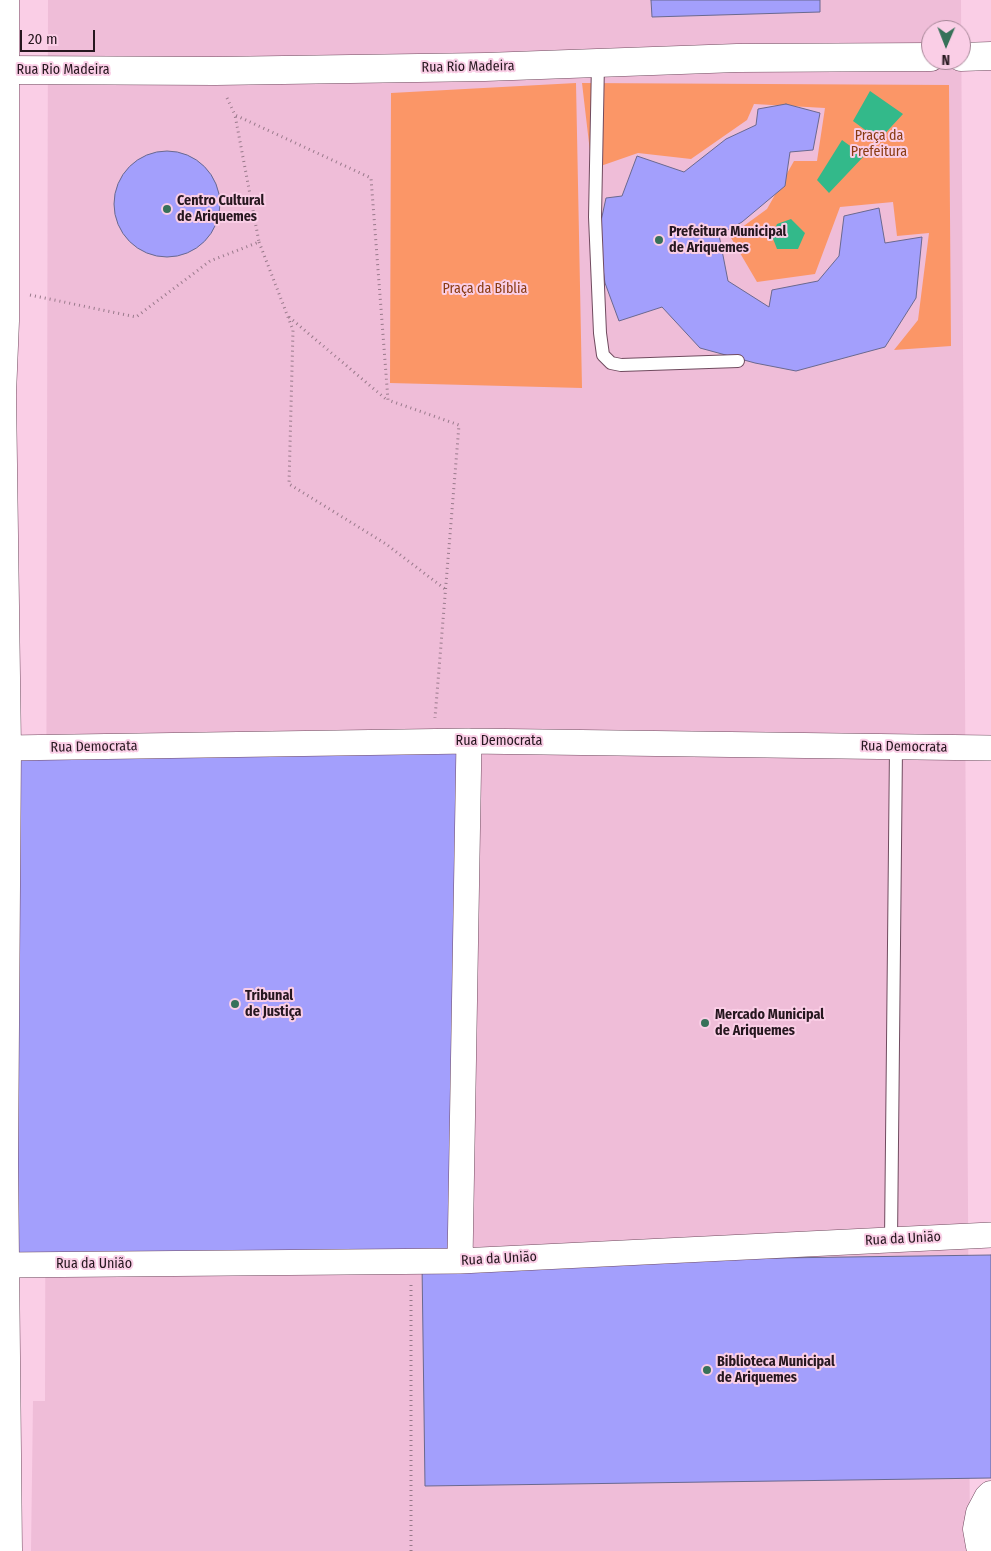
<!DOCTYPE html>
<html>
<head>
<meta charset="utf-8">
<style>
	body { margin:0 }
	#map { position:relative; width:991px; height:1551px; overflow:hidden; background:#facee6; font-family:"Fira Sans Condensed",sans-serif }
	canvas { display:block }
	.north { position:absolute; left:921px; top:20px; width:50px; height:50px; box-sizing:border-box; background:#facee6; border:1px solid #a58596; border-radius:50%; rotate:181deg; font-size:14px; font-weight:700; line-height:20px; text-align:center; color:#26171f }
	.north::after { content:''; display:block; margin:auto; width:18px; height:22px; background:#377159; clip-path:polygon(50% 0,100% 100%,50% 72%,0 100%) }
	.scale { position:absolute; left:20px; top:30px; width:75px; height:22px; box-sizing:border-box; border:2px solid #26171f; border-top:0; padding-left:6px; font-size:15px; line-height:18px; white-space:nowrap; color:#26171f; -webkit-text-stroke:4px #facee6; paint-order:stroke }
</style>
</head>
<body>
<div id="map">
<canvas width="991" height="1551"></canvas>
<div class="north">N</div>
<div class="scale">20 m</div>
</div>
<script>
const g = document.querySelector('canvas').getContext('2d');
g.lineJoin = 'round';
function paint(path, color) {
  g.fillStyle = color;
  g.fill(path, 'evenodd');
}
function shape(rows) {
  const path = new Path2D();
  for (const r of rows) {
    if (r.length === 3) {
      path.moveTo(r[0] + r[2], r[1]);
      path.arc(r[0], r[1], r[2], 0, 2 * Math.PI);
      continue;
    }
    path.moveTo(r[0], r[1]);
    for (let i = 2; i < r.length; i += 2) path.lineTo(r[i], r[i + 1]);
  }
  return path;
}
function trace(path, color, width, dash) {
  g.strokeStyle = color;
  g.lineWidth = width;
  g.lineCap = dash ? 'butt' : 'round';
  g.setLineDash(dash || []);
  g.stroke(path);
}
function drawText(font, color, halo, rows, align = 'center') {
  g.font = font + ' "Fira Sans Condensed",sans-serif';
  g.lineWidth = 4;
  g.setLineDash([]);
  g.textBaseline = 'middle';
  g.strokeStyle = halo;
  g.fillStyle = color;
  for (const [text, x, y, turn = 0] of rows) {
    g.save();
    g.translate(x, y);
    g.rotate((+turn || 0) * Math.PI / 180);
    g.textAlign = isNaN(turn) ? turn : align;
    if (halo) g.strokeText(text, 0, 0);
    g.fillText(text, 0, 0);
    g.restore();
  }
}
paint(shape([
	[48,0,961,0,970,1551,31,1551,33,1401,45,1401],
	[931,30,961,30,961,60,931,60]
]), '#efbdd8');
paint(shape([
	[576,83,582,388,390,383,391,93],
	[582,83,949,85,951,346,894,350,918,320,929,233,897,236,893,202,840,207,815,274,757,282,730,236,767,209,794,161,817,161,825,108,754,104,747,120,691,159,638,153,592,169]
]), '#fb9667');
paint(shape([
	[870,91,903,114,879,140,853,121],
	[842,140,864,156,829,193,817,180],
	[791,219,805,233,798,249,777,249,772,236,777,224]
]), '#33b98a');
const building = shape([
	[651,0,820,0,820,12,652,17,651,0],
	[786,104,820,113,813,150,790,152,785,186,742,222,719,235,728,281,769,307,772,290,818,281,839,256,844,216,879,208,885,243,922,237,916,298,885,347,796,371,755,363,700,348,662,307,619,321,605,283,598,235,606,198,622,196,637,156,684,172,726,139,756,125,758,109,786,104],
	[167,204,53],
	[469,741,460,1261,5,1265,7,748,469,741],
	[991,1255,991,1478,425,1486,422,1263,991,1255]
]);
paint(building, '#a39ffc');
trace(building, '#6a698f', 1);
const service = shape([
	[598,63,595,217,600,333,603,355,611,363,621,365,738,361],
	[891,1240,896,747]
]);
const minor = shape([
	[7,748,469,741,991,748],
	[460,1261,469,741],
	[5,1265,460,1261,991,1235]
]);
const tertiary = shape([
	[961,57,991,56],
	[5,70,216,71,485,67,737,58,931,57]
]);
const secondary = shape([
	[5,0,5,321,2,394,7,748,4,1163,8,1551],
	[982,1551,980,1546,977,1529,980,1513,988,1498,991,1495]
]);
trace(service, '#704b5f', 14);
trace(minor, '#704b5f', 26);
trace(tertiary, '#704b5f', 29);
trace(secondary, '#704b5f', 29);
trace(shape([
	[227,98,235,115,371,178,388,400,459,425,435,718],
	[259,242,293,330,289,484,386,544,445,589],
	[30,295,136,317,210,261,259,242,235,115],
	[289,317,387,400],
	[411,1285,411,1551]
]), '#997a8b', 3, [1, 4]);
trace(service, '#fff', 12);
trace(minor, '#fff', 25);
trace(tertiary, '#fff', 28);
trace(secondary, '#fff', 28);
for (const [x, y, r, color] of [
	[167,209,5,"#377159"],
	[659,240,5,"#377159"],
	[235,1004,5,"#377159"],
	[705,1023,5,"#377159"],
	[707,1370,5,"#377159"]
]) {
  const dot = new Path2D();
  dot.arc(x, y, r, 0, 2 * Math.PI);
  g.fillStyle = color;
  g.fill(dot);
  trace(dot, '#facee6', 2);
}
drawText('14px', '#26171f', '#facee6', [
	["Rua Rio Madeira",468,67,-1],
	["Rua Rio Madeira",63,70],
	["Rua Democrata",499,741],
	["Rua Democrata",94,747,-1],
	["Rua Democrata",904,747,1],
	["Rua da União",903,1239,-3],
	["Rua da União",499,1259,-3],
	["Rua da União",94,1264]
]);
drawText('14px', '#893b11', '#facee6', [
	["Praça da",879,136],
	["Prefeitura",879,152],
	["Praça da Bíblia",485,289]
]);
drawText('bold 14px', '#26171f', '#facee6', [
	["Centro Cultural",177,201],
	["de Ariquemes",177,217],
	["Prefeitura Municipal",669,232],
	["de Ariquemes",669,248],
	["Tribunal",245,996],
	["de Justiça",245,1012],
	["Mercado Municipal",715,1015],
	["de Ariquemes",715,1031],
	["Biblioteca Municipal",717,1362],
	["de Ariquemes",717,1378]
], 'left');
</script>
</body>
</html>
